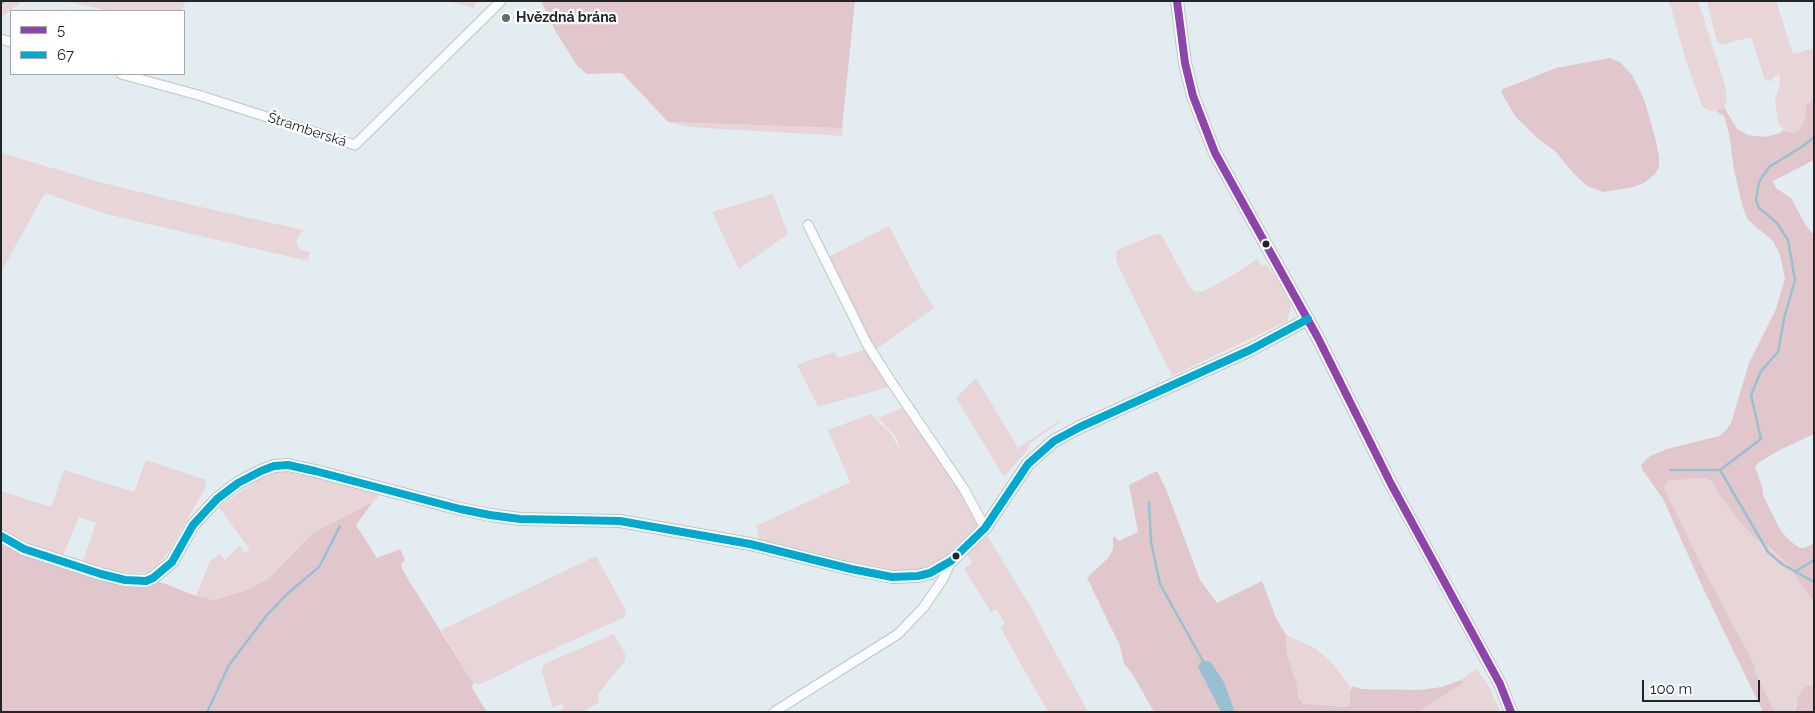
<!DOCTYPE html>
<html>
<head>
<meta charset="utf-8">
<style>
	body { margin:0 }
	#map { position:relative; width:1815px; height:713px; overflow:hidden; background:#e3ecf0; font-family:Raleway,sans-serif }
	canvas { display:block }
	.frame { position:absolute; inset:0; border:2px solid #202528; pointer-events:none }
	.legend { position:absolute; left:10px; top:10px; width:175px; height:65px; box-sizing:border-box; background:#fff; border:1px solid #a6a8a9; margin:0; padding:6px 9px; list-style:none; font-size:15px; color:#202528 }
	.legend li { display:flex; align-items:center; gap:10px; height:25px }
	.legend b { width:25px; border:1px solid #a6a8a9 }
	.scale { position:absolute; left:1642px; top:680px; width:118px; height:22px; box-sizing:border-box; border:2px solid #202528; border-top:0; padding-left:6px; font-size:15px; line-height:18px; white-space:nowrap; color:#202528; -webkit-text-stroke:4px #fff; paint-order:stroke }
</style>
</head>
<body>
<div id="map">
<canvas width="1815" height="713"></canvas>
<div class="frame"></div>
<ul class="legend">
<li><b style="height:6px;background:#8e44ad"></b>5</li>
<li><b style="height:6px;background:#00a9ce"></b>67</li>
</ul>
<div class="scale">100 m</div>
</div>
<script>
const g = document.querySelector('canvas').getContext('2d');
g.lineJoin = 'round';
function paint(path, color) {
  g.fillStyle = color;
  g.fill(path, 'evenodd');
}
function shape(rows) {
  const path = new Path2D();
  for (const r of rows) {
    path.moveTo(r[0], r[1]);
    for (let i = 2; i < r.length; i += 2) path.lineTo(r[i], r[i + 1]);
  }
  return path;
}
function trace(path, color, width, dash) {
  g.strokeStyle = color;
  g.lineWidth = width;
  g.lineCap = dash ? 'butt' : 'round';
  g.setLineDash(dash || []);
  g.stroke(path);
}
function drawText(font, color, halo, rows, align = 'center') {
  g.font = font + ' Raleway,sans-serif';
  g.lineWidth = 4.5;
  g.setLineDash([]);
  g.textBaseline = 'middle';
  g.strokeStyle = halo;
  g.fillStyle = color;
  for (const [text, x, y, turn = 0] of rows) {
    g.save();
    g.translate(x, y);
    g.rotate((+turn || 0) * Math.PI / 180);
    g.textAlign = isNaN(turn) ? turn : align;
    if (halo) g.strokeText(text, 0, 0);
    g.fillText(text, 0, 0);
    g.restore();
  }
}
paint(shape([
	[1,1,22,1,1,18],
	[64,1,186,1,181,11,110,11],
	[446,1,477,1,474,8],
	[1669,1,1698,1,1725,85,1727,101,1724,107,1721,110,1709,111,1702,106,1687,64],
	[1707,1,1776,1,1793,54,1814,48,1814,98,1809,102,1806,110,1806,117,1800,129,1793,133,1787,132,1781,127,1778,122,1775,100,1780,84,1780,74,1773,78,1770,82,1768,79,1765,80,1751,37,1722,45,1717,42],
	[668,122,842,128,843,136,688,127],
	[1,153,103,183,209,209,304,230,298,237,296,243,300,250,310,252,308,261,106,214,45,193,1,272],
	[773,194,788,234,739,269,712,212],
	[889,226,921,287,934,308,874,351,828,257],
	[1156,234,1161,234,1191,289,1196,292,1204,291,1235,274,1257,259,1262,266,1266,264,1279,282,1291,305,1287,321,1172,376,1118,265,1116,257,1116,252,1119,249],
	[866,349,889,387,818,407,797,365,834,352,838,358],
	[976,378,1018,448,1060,420,1060,422,1029,444,1028,449,1004,477,956,398],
	[902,408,911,416,952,476,979,523,970,533,950,551,950,553,938,562,916,570,889,571,759,540,756,526,850,482,828,430,871,414,890,433,901,451,896,437,878,418],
	[146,460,206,480,205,489,168,552,156,568,150,572,139,573,115,571,83,561,96,523,79,517,63,555,31,544,1,529,1,491,51,507,64,470,134,492],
	[277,472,290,472,317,478,380,495,373,502,314,532,269,578,247,590,215,600,196,596,210,561,220,554,225,560,240,545,244,553,250,550,219,507,256,481],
	[1704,478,1712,481,1718,493,1739,521,1756,539,1768,546,1787,564,1814,603,1814,686,1808,685,1796,705,1795,712,1775,712,1756,674,1754,664,1702,566,1664,488,1668,481],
	[984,537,988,537,1029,604,1088,712,1048,712,1000,627,1005,624,997,609,991,612,964,569,972,563,967,555],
	[596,556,626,611,625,617,525,662,494,678,480,684,473,683,441,630],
	[614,634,625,653,625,661,598,694,599,702,583,712,557,712,564,707,562,704,553,708,542,671,544,664],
	[1286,635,1315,648,1332,663,1351,687,1347,707,1309,705,1301,701,1287,654],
	[1476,669,1487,683,1501,712,1419,712,1463,683,1461,680]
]), '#e8d5d8');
paint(shape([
	[541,1,855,1,842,128,668,122,622,73,587,74,578,67,556,32],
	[1610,58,1620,62,1632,75,1644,99,1656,141,1659,157,1659,168,1655,174,1644,183,1630,188,1603,192,1587,186,1575,175,1555,151,1538,139,1515,116,1501,92,1503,89,1556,68],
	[1814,98,1814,160,1773,181,1776,188,1791,198,1806,226,1814,235,1814,434,1780,450,1758,463,1755,467,1762,486,1763,495,1781,531,1790,541,1800,548,1804,548,1814,543,1814,603,1787,564,1768,546,1756,539,1739,521,1718,493,1712,481,1704,478,1668,481,1664,488,1702,566,1754,664,1756,674,1775,712,1763,712,1703,588,1663,499,1642,469,1641,465,1650,456,1667,449,1719,436,1726,430,1731,423,1749,363,1776,309,1785,278,1780,255,1773,241,1748,220,1743,208,1734,170,1729,133,1724,116,1716,111,1724,107,1737,129,1748,135,1766,137,1780,133,1783,130,1787,132,1793,133,1800,129,1806,117,1806,106],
	[1157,471,1166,489,1200,580,1217,603,1262,581,1276,618,1286,635,1287,654,1297,686,1299,698,1304,704,1347,707,1349,703,1350,691,1353,686,1361,689,1419,690,1442,687,1461,680,1463,683,1419,712,1235,712,1224,682,1211,662,1211,691,1221,712,1154,712,1132,673,1124,664,1120,646,1087,578,1109,557,1113,549,1113,535,1119,541,1138,532,1129,485],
	[373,502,356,525,377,558,400,549,405,560,401,564,403,571,473,683,472,688,487,712,1,712,1,543,150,583,153,585,158,582,163,583,196,596,215,600,247,590,269,578,314,532],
	[1808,685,1814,686,1814,712,1795,712,1800,692]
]), '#e1c7cb');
paint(shape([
	[1202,660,1211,662,1224,682,1235,712,1221,712,1198,667]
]), '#98c0d2');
trace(shape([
	[1,3,5,1],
	[1814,137,1803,146,1769,167,1759,182,1756,200,1759,208,1777,223,1788,240,1795,280,1784,319,1778,352,1761,371,1751,395,1761,439,1720,470,1768,552,1782,564,1814,582],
	[1670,470,1720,470],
	[1149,502,1151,542,1160,584,1204,663],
	[1796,571,1814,560],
	[207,712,229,665,267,615,287,594,319,567,340,526]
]), '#98c0d2', 2.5);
const street = shape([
	[1,39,11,42],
	[121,74,198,95,355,145,501,1],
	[808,225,867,344,890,380,964,489,985,528],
	[774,712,898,634,923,608,943,579,951,561]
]);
const secondary = shape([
	[1177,1,1185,63,1193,96,1215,153,1318,338,1391,484,1500,684,1511,712],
	[1,536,24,549,101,574,125,580,146,581,153,578,172,562,193,525,217,499,238,483,261,471,274,466,288,465,315,471,460,509,490,515,520,519,620,521,750,544,851,569,892,577,918,576,930,573,951,561,985,528,1028,464,1054,441,1080,427,1250,350,1308,319]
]);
trace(street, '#bfc6c9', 11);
trace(secondary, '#bfc6c9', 14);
trace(street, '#fbfcfd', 9);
trace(secondary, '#fbfcfd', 12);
trace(shape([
	[1177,1,1185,63,1193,96,1215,153,1318,338,1391,484,1500,684,1511,712]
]), '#8e44ad', 8);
trace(shape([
	[1,536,24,549,101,574,125,580,146,581,153,578,172,562,193,525,217,499,238,483,261,471,274,466,288,465,315,471,460,509,490,515,520,519,620,521,750,544,851,569,892,577,918,576,930,573,951,561,985,528,1028,464,1054,441,1080,427,1250,350,1308,319]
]), '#00a9ce', 8);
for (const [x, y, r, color] of [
	[506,18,5,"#646b6e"],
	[1266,244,4.5,"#202528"],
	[956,556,4.5,"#202528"]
]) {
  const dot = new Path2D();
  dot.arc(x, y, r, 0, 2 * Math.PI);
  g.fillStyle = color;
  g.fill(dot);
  trace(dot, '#fff', 2);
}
drawText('bold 14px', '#202528', '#fff', [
	["Hvězdná brána",516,18]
], 'left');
drawText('14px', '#202528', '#fff', [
	["Štramberská",307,130,18]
]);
</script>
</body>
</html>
